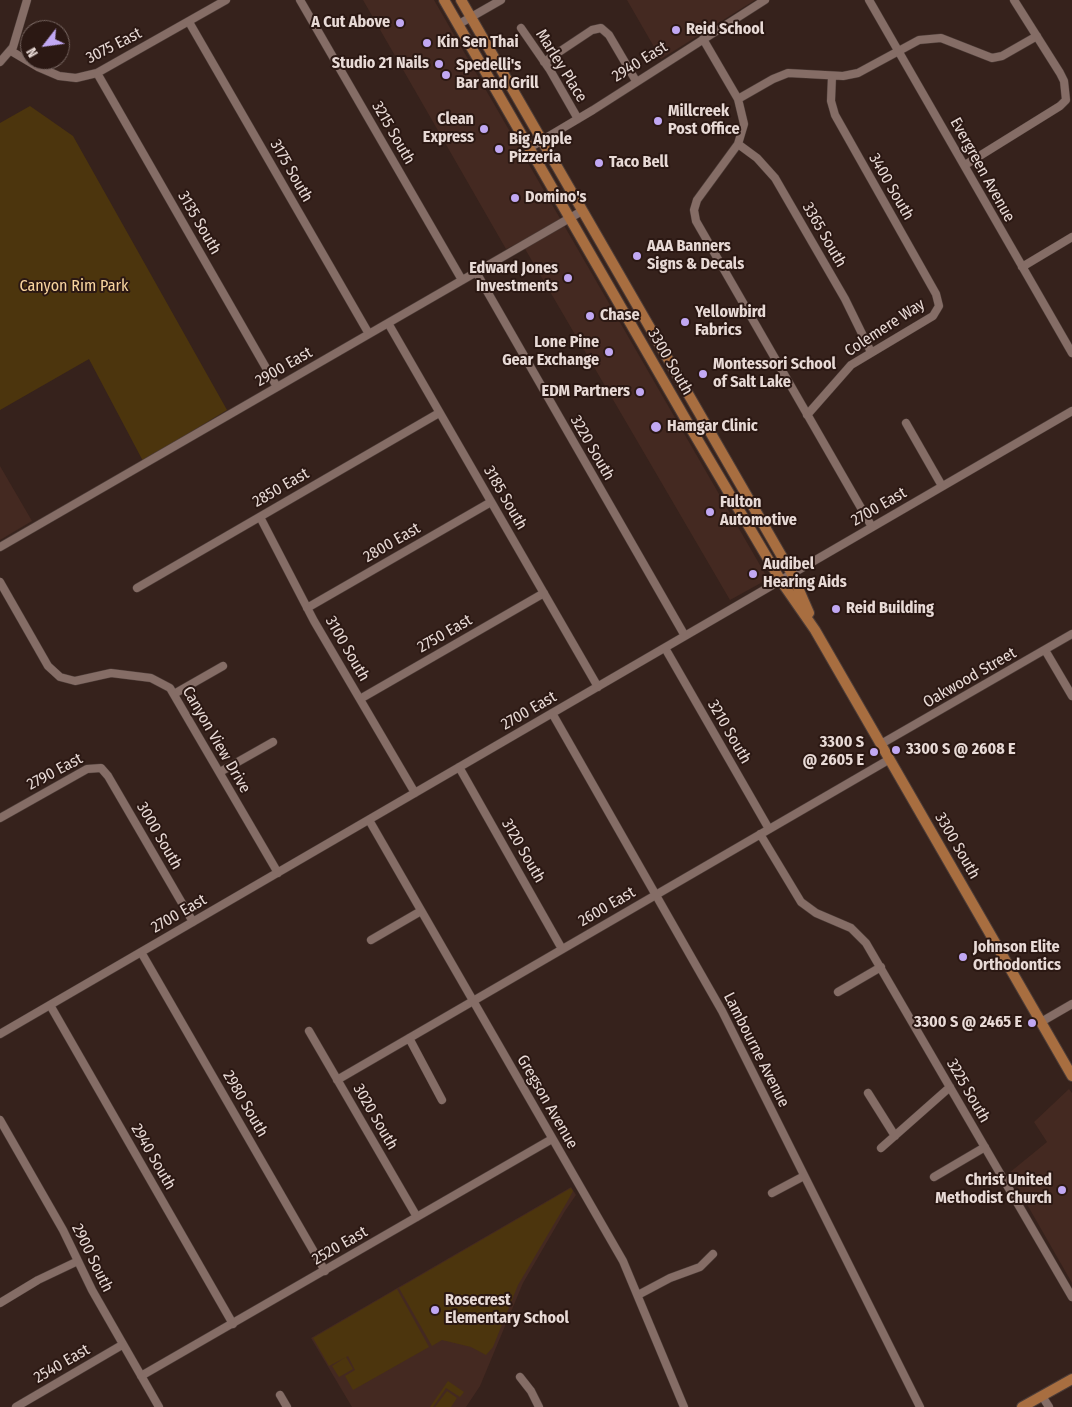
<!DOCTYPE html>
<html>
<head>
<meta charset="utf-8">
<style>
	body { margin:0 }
	#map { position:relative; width:1072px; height:1407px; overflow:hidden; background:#36221c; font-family:"Fira Sans Condensed",sans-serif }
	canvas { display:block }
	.north { position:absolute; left:20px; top:20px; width:50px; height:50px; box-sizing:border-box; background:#2b1813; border:1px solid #776661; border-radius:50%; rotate:240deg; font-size:14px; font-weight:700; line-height:20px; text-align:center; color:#e8dad6 }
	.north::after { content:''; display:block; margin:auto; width:18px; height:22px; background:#c1a8f3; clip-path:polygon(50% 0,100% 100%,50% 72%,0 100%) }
</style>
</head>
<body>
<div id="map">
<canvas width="1072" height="1407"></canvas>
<div class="north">N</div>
</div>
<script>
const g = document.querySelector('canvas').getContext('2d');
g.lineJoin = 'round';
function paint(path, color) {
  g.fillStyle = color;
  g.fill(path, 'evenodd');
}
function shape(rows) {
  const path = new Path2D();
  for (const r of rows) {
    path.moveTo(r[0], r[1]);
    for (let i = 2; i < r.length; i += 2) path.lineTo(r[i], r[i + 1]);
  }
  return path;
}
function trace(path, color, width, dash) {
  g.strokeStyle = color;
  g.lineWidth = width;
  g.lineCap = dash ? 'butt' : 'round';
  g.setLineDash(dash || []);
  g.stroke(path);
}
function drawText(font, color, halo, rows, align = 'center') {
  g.font = font + ' "Fira Sans Condensed",sans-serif';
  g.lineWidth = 4;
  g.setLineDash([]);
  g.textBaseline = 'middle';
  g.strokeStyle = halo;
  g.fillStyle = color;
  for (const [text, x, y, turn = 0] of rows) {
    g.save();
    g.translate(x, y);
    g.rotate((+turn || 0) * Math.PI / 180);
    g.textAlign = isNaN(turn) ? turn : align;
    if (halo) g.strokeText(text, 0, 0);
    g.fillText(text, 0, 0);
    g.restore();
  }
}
paint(shape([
	[363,0,434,0,768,579,730,600,521,242,506,249],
	[627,0,755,0,661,59],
	[0,466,32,521,0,540],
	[1069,1089,1072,1093,1072,1283,1009,1173,1047,1142,1034,1122],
	[571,1187,576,1195,565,1211,523,1283,480,1386,466,1407,352,1407,311,1338]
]), '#442921');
paint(shape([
	[30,106,73,136,227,410,143,461,89,359,0,410,0,123],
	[571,1188,573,1191,567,1202,518,1285,493,1347,486,1355,471,1347,442,1340,432,1346,399,1288],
	[397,1289,429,1347,353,1390,345,1376,355,1370,348,1356,329,1366,313,1338],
	[346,1357,353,1369,339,1377,332,1366],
	[448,1381,464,1392,460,1397,446,1388,433,1407,430,1407],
	[447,1391,457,1398,451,1407,435,1407]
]), '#4c350d');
const minor = shape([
	[300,0,462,280],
	[869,0,1072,353],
	[189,22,369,334],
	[459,24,501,0],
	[521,28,550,70,578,119],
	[703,39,738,99,744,124,738,144,697,200,694,210,696,221,872,527],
	[11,51,38,67,59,76,76,78,97,73,226,0],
	[0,62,13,47,27,0],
	[544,62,592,30,601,28,609,35,636,81],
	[97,73,277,387],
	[738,99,773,79,788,73,843,76,858,73,919,40,941,38,992,58,1002,56,1037,36],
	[738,144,757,158,775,178,845,299,871,352],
	[529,148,593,110,765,0],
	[965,165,1060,106,1066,100,1064,81,1060,73,1014,0],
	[1022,267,1072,237],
	[476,272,685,636],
	[388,323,598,687],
	[807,415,851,365,933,316,939,306,936,294,835,115,831,101,832,76],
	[906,423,942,486],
	[260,517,314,621,415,793],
	[0,547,582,211],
	[0,582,48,666,60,677,75,681,111,673,151,678,170,688,278,873],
	[137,588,439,413],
	[307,608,491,502],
	[665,648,769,829],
	[1045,650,1072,696],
	[174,694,223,666],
	[360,699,544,593],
	[552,713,722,1011,920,1407],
	[881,744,1072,634],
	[459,767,562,949],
	[220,772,273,742],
	[0,818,87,769,101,768,108,776,193,922],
	[369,820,623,1261,684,1407],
	[760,834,801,902,816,913,851,928,866,943,1072,1297],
	[371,940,421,911],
	[141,952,325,1271],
	[838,992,881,967],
	[50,1005,233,1324],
	[1041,1022,1072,1004],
	[309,1031,417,1217],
	[0,1034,1072,411],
	[409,1038,442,1100],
	[337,1080,890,759],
	[868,1093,895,1136],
	[0,1120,63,1230,92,1290,159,1407],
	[881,1148,950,1087],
	[934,1177,985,1147],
	[772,1193,804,1176],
	[638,1295,670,1278,700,1267,713,1254],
	[0,1303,38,1280,78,1261],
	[141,1376,552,1139],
	[520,1377,531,1391,539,1407],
	[280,1395,287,1407],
	[1042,1396,1049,1407],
	[16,1407,122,1345]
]);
const major = shape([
	[444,0,693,432,781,581,815,630,1072,1076],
	[461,0,792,574,809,613],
	[1022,1407,1072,1379]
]);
trace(minor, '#4d3d38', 9);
trace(major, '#4d3d38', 12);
trace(minor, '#856d66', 8);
trace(major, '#a86e40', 10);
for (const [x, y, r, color] of [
	[400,23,5,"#c1a8f3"],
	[676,30,5,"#c1a8f3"],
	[427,43,5,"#c1a8f3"],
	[439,64,5,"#c1a8f3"],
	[446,75,5,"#c1a8f3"],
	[658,121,5,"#c1a8f3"],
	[484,129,5,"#c1a8f3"],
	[499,149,5,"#c1a8f3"],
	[599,163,5,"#c1a8f3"],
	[515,198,5,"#c1a8f3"],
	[637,256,5,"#c1a8f3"],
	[568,278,5,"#c1a8f3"],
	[590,316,5,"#c1a8f3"],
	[685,322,5,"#c1a8f3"],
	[609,352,5,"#c1a8f3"],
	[703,374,5,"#c1a8f3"],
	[640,392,5,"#c1a8f3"],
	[656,427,6,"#c1a8f3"],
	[710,512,5,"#c1a8f3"],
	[753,574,5,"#c1a8f3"],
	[836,609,5,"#c1a8f3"],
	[896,750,5,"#c1a8f3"],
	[874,752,5,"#c1a8f3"],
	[963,957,5,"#c1a8f3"],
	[1032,1023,5,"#c1a8f3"],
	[1062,1190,5,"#c1a8f3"],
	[435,1310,5,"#c1a8f3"]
]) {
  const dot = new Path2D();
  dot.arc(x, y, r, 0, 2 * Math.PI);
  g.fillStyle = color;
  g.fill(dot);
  trace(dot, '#2b1813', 2);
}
drawText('bold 16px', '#e8dad6', '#2b1813', [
	["A Cut Above",390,23,"right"],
	["Reid School",686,30],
	["Kin Sen Thai",437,43],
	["Studio 21 Nails",429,64,"right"],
	["Spedelli's",456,66],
	["Bar and Grill",456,84],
	["Millcreek",668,112],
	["Post Office",668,130],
	["Clean",474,120,"right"],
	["Express",474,138,"right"],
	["Big Apple",509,140],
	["Pizzeria",509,158],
	["Taco Bell",609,163],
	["Domino's",525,198],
	["AAA Banners",647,247],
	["Signs & Decals",647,265],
	["Edward Jones",558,269,"right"],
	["Investments",558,287,"right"],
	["Yellowbird",695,313],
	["Fabrics",695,331],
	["Chase",600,316],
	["Lone Pine",599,343,"right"],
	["Gear Exchange",599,361,"right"],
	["Montessori School",713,365],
	["of Salt Lake",713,383],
	["EDM Partners",630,392,"right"],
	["Hamgar Clinic",667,427],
	["Fulton",720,503],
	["Automotive",720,521],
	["Audibel",763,565],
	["Hearing Aids",763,583],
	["Reid Building",846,609],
	["3300 S",864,743,"right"],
	["@ 2605 E",864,761,"right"],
	["3300 S @ 2608 E",906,750],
	["Johnson Elite",973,948],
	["Orthodontics",973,966],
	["3300 S @ 2465 E",1022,1023,"right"],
	["Christ United",1052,1181,"right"],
	["Methodist Church",1052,1199,"right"],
	["Rosecrest",445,1301],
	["Elementary School",445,1319]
], 'left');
drawText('16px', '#e8dad6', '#2b1813', [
	["3075 East",114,46,-27],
	["2940 East",640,62,-32],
	["Marley Place",561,66,58],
	["3215 South",393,133,60],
	["Evergreen Avenue",982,170,61],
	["3175 South",291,171,60],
	["3400 South",891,187,60],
	["3135 South",199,223,60],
	["3365 South",824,235,60],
	["Colemere Way",885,328,-33],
	["3300 South",670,362,60],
	["2900 East",284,367,-30],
	["3220 South",592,448,60],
	["2850 East",281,488,-30],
	["3185 South",505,498,60],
	["2700 East",879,507,-30],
	["2800 East",392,543,-30],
	["2750 East",445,634,-30],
	["3100 South",347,649,60],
	["Oakwood Street",970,678,-30],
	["2700 East",529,711,-30],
	["3210 South",729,732,60],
	["Canyon View Drive",216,740,60],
	["2790 East",55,772,-28],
	["3000 South",159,836,60],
	["3300 South",957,846,60],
	["3120 South",523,851,60],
	["2600 East",607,907,-30],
	["2700 East",179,914,-30],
	["Lambourne Avenue",756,1050,63],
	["3225 South",968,1091,60],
	["Gregson Avenue",547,1102,60],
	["2980 South",245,1104,60],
	["3020 South",375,1117,60],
	["2940 South",153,1157,60],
	["2520 East",340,1246,-30],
	["2900 South",92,1258,64],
	["2540 East",62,1364,-30]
]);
drawText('16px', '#f8d49f', '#2b1813', [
	["Canyon Rim Park",74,287]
]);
</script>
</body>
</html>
